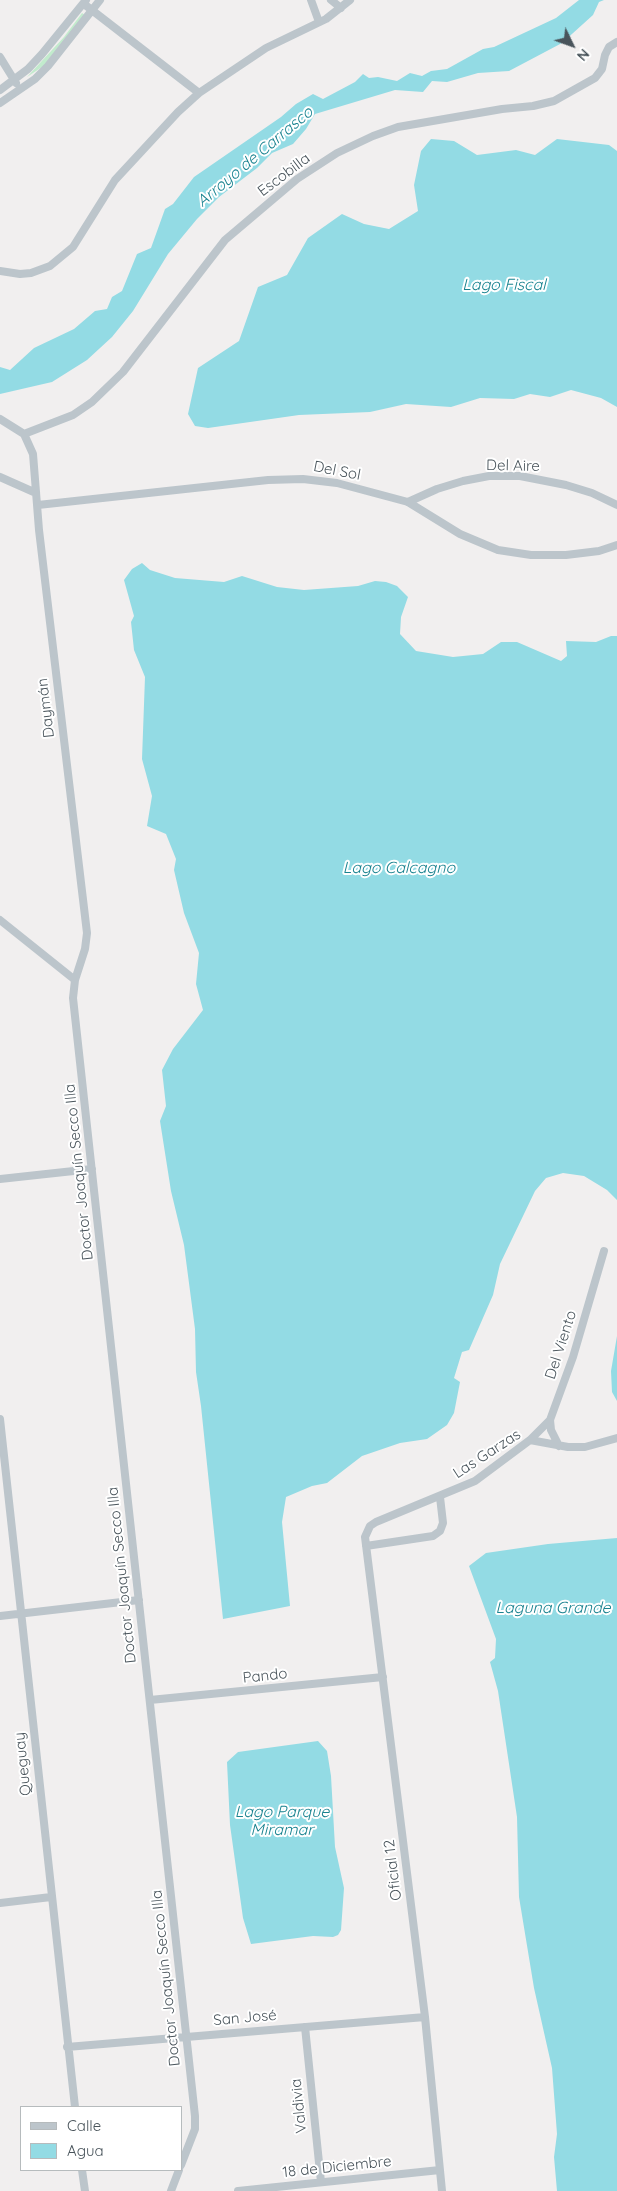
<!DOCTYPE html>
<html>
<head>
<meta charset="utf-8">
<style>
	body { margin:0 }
	#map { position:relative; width:617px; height:2191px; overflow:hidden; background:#f1efef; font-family:Quicksand,sans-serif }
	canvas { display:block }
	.legend { position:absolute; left:20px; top:2106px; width:162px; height:65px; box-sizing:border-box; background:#fff; border:1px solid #b6bbbd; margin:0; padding:6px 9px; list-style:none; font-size:15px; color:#49545b }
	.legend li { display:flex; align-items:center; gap:10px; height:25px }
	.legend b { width:25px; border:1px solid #b6bbbd }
	.north { position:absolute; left:547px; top:20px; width:50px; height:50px; -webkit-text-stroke:4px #fff; paint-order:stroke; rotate:132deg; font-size:14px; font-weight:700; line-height:20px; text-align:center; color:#49545b }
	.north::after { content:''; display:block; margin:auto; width:18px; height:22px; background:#49545b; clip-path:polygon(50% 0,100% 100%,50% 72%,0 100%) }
</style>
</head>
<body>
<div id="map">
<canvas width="617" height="2191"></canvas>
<ul class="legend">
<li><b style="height:6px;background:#bcc5cb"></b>Calle</li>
<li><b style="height:14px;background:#93dbe4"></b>Agua</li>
</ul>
<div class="north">N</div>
</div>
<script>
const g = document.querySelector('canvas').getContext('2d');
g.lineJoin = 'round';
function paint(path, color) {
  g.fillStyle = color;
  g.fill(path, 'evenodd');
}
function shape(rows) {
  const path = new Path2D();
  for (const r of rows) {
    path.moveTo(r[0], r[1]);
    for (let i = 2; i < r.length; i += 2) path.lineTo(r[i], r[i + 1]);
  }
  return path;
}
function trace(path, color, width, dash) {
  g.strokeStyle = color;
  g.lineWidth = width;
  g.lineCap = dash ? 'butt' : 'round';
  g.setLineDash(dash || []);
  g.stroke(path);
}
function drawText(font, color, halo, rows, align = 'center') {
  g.font = font + ' Quicksand,sans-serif';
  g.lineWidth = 4;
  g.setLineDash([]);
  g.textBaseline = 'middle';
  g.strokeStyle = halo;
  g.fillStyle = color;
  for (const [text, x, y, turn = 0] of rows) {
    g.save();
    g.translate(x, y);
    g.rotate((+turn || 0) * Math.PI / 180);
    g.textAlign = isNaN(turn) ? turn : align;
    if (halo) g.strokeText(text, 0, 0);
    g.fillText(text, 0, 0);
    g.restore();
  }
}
paint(shape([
	[82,13,85,15,45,65,27,77,64,37]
]), '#c2ebcd');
paint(shape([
	[579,0,604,0,599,2,593,15,562,43,509,71,478,73,447,82,432,81,423,92,395,90,315,114,306,129,293,144,272,153,257,168,219,197,197,219,168,254,133,311,112,337,87,360,52,382,0,394,0,367,10,370,34,348,74,329,95,311,107,309,112,297,122,291,137,254,151,248,165,209,173,204,194,177,281,117,296,104,313,94,323,99,355,82,363,74,369,78,378,77,397,81,410,73,422,76,431,71,447,69,483,49,494,47,556,18],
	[431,139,454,141,477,155,516,150,535,155,557,139,609,145,617,151,617,407,601,398,571,390,550,397,530,394,514,399,480,398,451,407,406,404,370,412,299,415,208,428,195,426,188,414,198,368,239,341,258,287,287,275,308,238,342,214,364,224,389,229,418,211,414,185,421,151],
	[142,563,150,570,175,578,224,582,242,576,277,587,304,590,358,586,375,581,386,582,397,586,408,597,401,617,400,634,416,651,453,657,483,654,501,642,517,642,561,661,567,656,566,641,596,642,611,636,617,636,617,1200,607,1190,584,1176,563,1173,546,1178,535,1191,500,1264,493,1295,469,1350,462,1352,454,1378,460,1382,454,1413,447,1425,427,1439,400,1443,362,1456,327,1483,312,1486,286,1497,282,1522,290,1606,223,1619,201,1406,196,1372,195,1329,184,1245,171,1191,160,1121,166,1106,162,1070,173,1049,203,1010,196,984,199,953,184,913,174,870,176,859,166,834,147,826,152,796,142,759,145,677,134,650,131,622,134,616,124,580,132,569],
	[617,1336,617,1401,612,1392,611,1371],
	[617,1538,617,2191,557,2191,554,2157,557,2134,552,2068,534,1988,519,1897,517,1817,498,1691,490,1662,495,1658,496,1639,469,1566,486,1553,548,1544],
	[318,1741,327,1751,331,1776,335,1847,344,1888,341,1930,338,1935,333,1937,313,1936,251,1944,243,1918,230,1825,227,1762,238,1752]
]), '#93dbe4');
trace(shape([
	[311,0,319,22],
	[331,0,341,8],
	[84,4,199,93],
	[0,57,16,83],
	[0,90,28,69,42,54,86,0],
	[0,103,35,79,48,66,100,0],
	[0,271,20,274,31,273,50,266,73,247,115,180,178,112,199,93,266,48,326,19,350,0],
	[0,419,24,434,33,454,39,530,87,933,85,949,75,980,73,998,195,2116,195,2129,181,2165],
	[24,434,73,415,92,402,123,372,225,240,297,179,337,153,373,136,398,127,502,109,533,106,554,101,595,78,602,69,605,55,609,47,617,42],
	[0,477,36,493],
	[408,502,437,489,463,481,489,476,520,476,566,485,592,493,617,505],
	[38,505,268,480,303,479,337,483,408,502,460,534,498,550,531,555,566,555,599,551,617,545],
	[0,920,75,980],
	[0,1179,92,1169],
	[0,1419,75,2107],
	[530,1440,550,1420],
	[559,1446,551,1430,550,1420,573,1357,604,1251],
	[366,1546,433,1536,440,1531,443,1523,440,1497],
	[0,1616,139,1600],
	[150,1700,383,1677],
	[0,1903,51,1897],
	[305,2027,321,2182],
	[67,2047,425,2017],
	[82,2170,85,2191],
	[171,2191,179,2170],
	[238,2191,440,2170],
	[442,2191,425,2017,365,1537,370,1526,376,1522,475,1481,530,1440,568,1447,585,1447,617,1438]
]), '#bcc5cb', 8);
drawText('15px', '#49545b', '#fff', [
	["Escobilla",284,175,-37],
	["Del Aire",513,466,1],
	["Del Sol",337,471,11],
	["Daymán",46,708,-97],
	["Doctor Joaquín Secco Illa",79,1172,-96],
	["Del Viento",561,1345,-72],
	["Las Garzas",487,1454,-33],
	["Doctor Joaquín Secco Illa",122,1575,-96],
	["Pando",265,1676,-6],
	["Queguay",23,1764,-96],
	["Oficial 12",393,1870,-97],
	["Doctor Joaquín Secco Illa",166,1978,-96],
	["San José",245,2018,-5],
	["Valdivia",299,2106,-96],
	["18 de Diciembre",337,2167,-6]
]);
drawText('italic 16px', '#18828f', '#fff', [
	["Arroyo de Carrasco",255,157,-40],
	["Lago Fiscal",504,285],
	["Lago Calcagno",399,868],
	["Laguna Grande",553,1608],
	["Lago Parque",282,1812],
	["Miramar",282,1830]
]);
</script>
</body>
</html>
